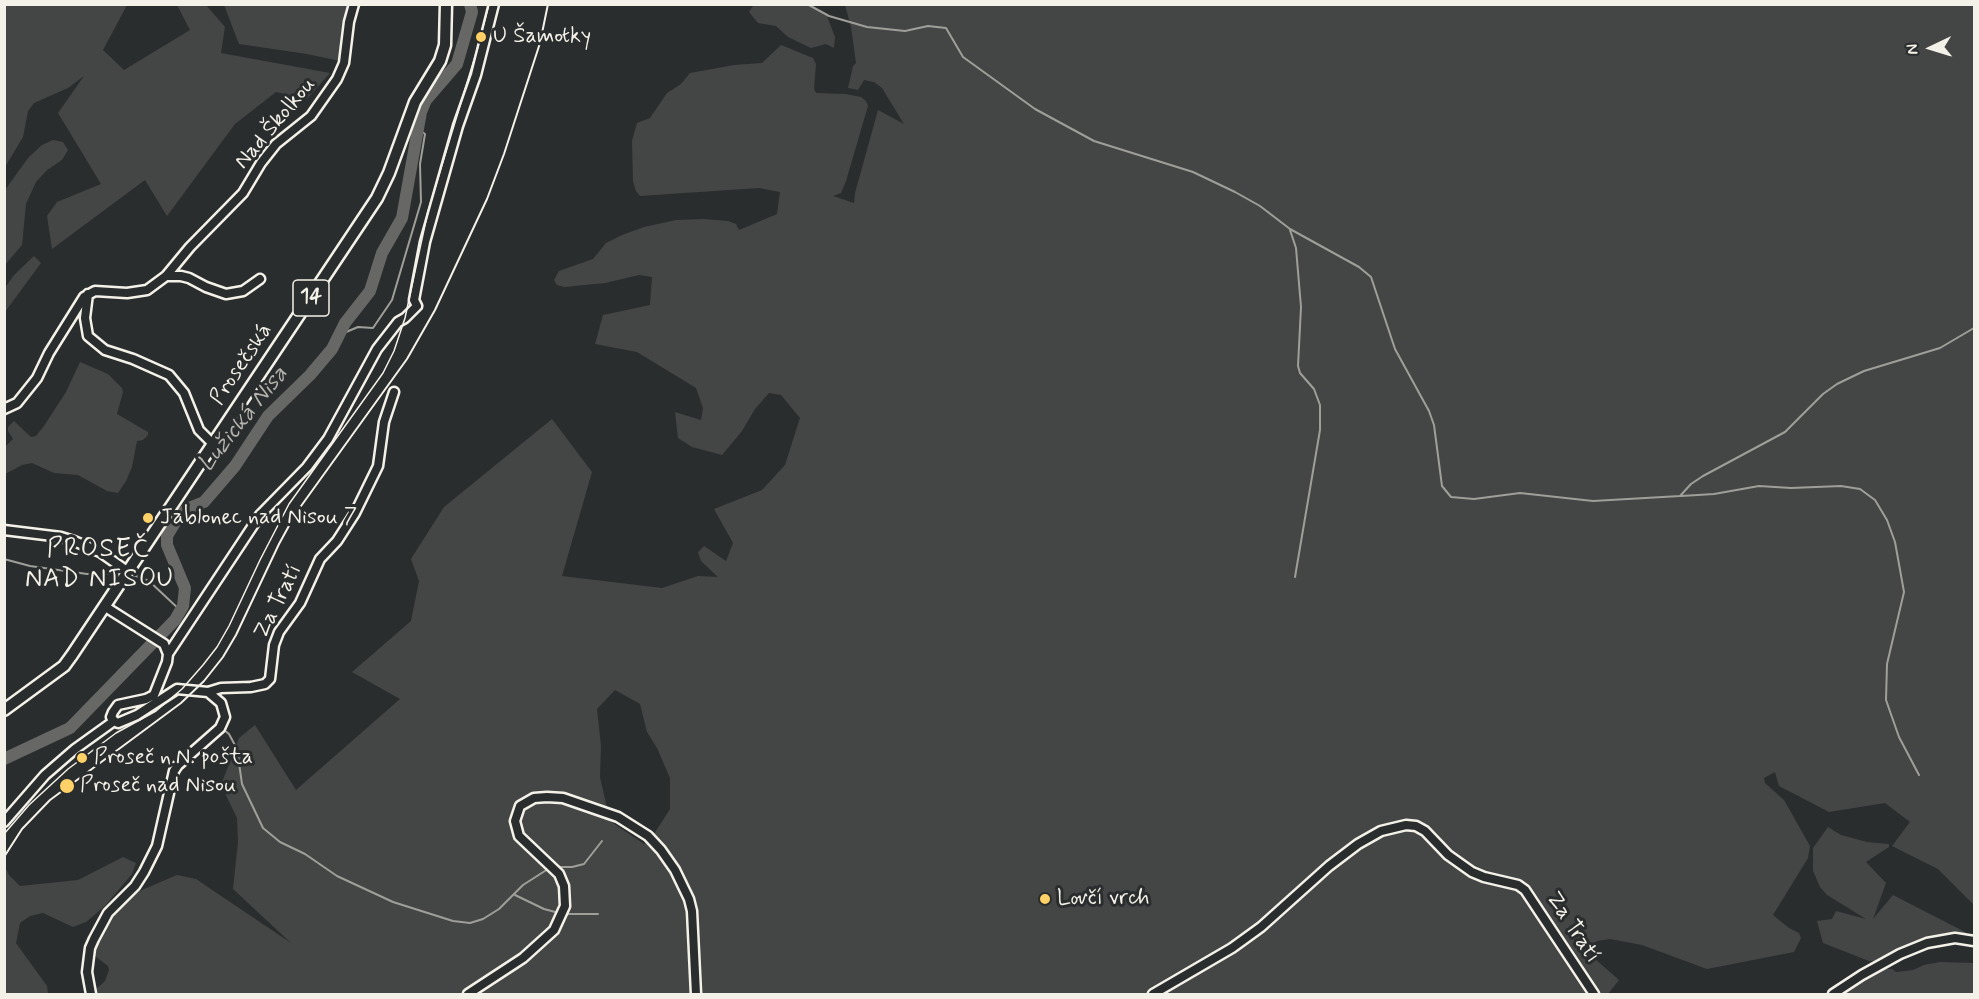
<!DOCTYPE html>
<html>
<head>
<meta charset="utf-8">
<style>
	body { margin:0 }
	#map { position:relative; width:1979px; height:999px; overflow:hidden; background:#2a2d2e; font-family:Mynerve,sans-serif }
	canvas { display:block }
	.frame { position:absolute; inset:0; border:6px solid #f4f1e8; pointer-events:none }
	.north { position:absolute; left:1901px; top:18px; width:60px; height:60px; -webkit-text-stroke:4px #2a2d2e; paint-order:stroke; rotate:266deg; font-size:16px; font-weight:700; line-height:24px; text-align:center; color:#f4f1e8 }
	.north::after { content:''; display:block; margin:auto; width:21px; height:27px; background:#f4f1e8; clip-path:polygon(50% 0,100% 100%,50% 72%,0 100%) }
</style>
</head>
<body>
<div id="map">
<canvas width="1979" height="999"></canvas>
<div class="frame"></div>
<div class="north">N</div>
</div>
<script>
const g = document.querySelector('canvas').getContext('2d');
g.lineJoin = 'round';
function paint(path, color) {
  g.fillStyle = color;
  g.fill(path, 'evenodd');
}
function shape(rows) {
  const path = new Path2D();
  for (const r of rows) {
    path.moveTo(r[0], r[1]);
    for (let i = 2; i < r.length; i += 2) path.lineTo(r[i], r[i + 1]);
  }
  return path;
}
function trace(path, color, width, dash) {
  g.strokeStyle = color;
  g.lineWidth = width;
  g.lineCap = dash ? 'butt' : 'round';
  g.setLineDash(dash || []);
  g.stroke(path);
}
function drawText(font, color, halo, rows, align = 'center') {
  g.font = font + ' Mynerve,sans-serif';
  g.lineWidth = 6;
  g.setLineDash([]);
  g.textBaseline = 'middle';
  g.strokeStyle = halo;
  g.fillStyle = color;
  for (const [text, x, y, turn = 0] of rows) {
    g.save();
    g.translate(x, y);
    g.rotate((+turn || 0) * Math.PI / 180);
    g.textAlign = isNaN(turn) ? turn : align;
    if (halo) g.strokeText(text, 0, 0);
    g.fillText(text, 0, 0);
    g.restore();
  }
}
paint(shape([
	[5,4,127,5,103,50,124,70,190,30,177,5,206,5,225,27,221,53,330,73,307,99,276,92,235,124,167,216,145,180,52,249,47,216,57,202,101,184,58,113,84,76,68,88,34,103,28,111,23,137,5,167],
	[224,5,349,5,340,61,307,54,239,44],
	[750,5,808,5,827,16,835,37,834,48,826,44,811,48,788,37,776,26,758,23,749,12,753,6],
	[845,5,1974,5,1974,905,1938,869,1892,846,1910,822,1885,803,1829,812,1779,786,1775,772,1764,778,1765,783,1784,800,1810,846,1808,858,1773,915,1789,928,1799,933,1801,938,1794,952,1707,969,1642,945,1610,939,1597,941,1586,951,1619,980,1608,994,95,994,94,991,105,981,109,970,108,966,95,956,99,937,108,922,135,893,177,875,196,879,291,943,233,889,238,842,237,818,221,785,239,738,255,725,296,790,400,699,352,672,411,621,419,581,411,559,444,507,552,419,592,472,562,576,662,588,698,576,718,577,701,561,698,552,704,546,726,561,733,543,714,509,762,490,785,465,800,418,781,395,769,393,755,409,742,431,722,455,692,447,678,438,675,412,701,420,703,408,696,388,637,352,595,344,603,315,650,305,652,277,639,275,605,283,564,287,557,285,554,280,559,271,593,259,606,243,622,235,644,227,676,220,704,219,728,221,736,224,739,230,777,214,780,192,759,188,640,196,636,191,633,181,632,141,637,123,650,118,667,93,681,84,690,73,734,65,762,63,781,45,813,58,816,64,814,89,816,93,846,94,861,97,866,101,868,106,846,181,841,193,833,196,854,203,855,193,878,110,904,124,882,88,874,82,864,80,858,90,848,88,853,66,856,63,851,27],
	[615,690,640,704,647,732,657,748,670,778,670,809,654,834,644,844,610,821,600,777,601,746,597,709],
	[53,140,63,142,68,150,62,160,47,170,36,182,26,204,22,245,5,265,5,190,28,158,42,145],
	[34,256,41,263,5,312,5,288,14,275],
	[80,362,108,374,122,388,123,392,117,414,148,432,148,435,143,440,137,441,132,467,126,481,118,493,107,491,78,475,54,473,32,463,22,465,5,474,5,447,13,439,8,431,8,427,14,421,31,437,36,436,44,426,66,392],
	[1828,827,1841,835,1867,842,1889,844,1889,847,1866,862,1886,883,1873,919,1893,895,1967,933,1927,941,1874,961,1869,961,1823,943,1817,921,1832,919,1836,911,1866,919,1827,895,1820,887,1813,871,1813,848],
	[123,857,136,863,132,874,105,906,86,922,73,927,43,913,30,916,20,923,16,943,47,986,48,994,5,994,5,867,9,875,20,886,78,880],
	[1940,962,1974,963,1974,994,1844,994,1884,969,1892,969,1896,972,1913,970,1924,965]
]), '#444645');
trace(shape([
	[511,4,525,4],
	[807,4,829,16,867,27,905,31,928,26,946,28,963,57,1035,109,1094,141,1193,172,1235,192,1260,206,1290,229,1359,267,1371,277,1395,349,1429,411,1434,425,1442,486,1451,497,1474,499,1520,493,1593,501,1680,496,1691,484,1703,476,1785,432,1823,394,1837,384,1864,371,1940,348,1974,328],
	[1290,230,1296,248,1301,307,1298,366,1300,373,1314,389,1320,405,1320,430,1295,577],
	[339,335,358,327,373,328,392,300,421,202,420,164,425,134,418,129],
	[1681,496,1714,494,1759,486,1791,488,1841,486,1860,489,1875,500,1887,520,1895,542,1904,592,1887,664,1886,700,1899,737,1919,775],
	[4,559,30,566,87,574,111,574,123,572],
	[131,574,149,581,181,611],
	[223,729,229,734,237,749,242,784,263,828,280,842,305,854,337,876,393,902,453,921,470,923,483,919,499,909,523,885,548,869],
	[556,867,572,867,584,864,602,841],
	[515,895,544,909,559,913],
	[565,914,598,914]
]), '#9f9f9a', 2);
trace(shape([
	[4,759,70,728,175,620,183,606,185,588,167,545,167,536,179,516,189,508,204,502,235,466,268,416,310,375,332,349,345,323,370,291,382,253,402,218,421,112,426,100,457,64,472,12,470,4]
]), '#676866', 12);
const minor = shape([
	[166,276,181,276,189,278,206,287,226,294,243,291,260,279],
	[88,294,85,318,88,336,105,350,133,359,169,375,184,393,199,430,212,443],
	[4,409,17,403,37,378,49,353,84,297,95,291,127,293,147,290,166,276,190,247,243,193,261,163,276,144,311,116,337,79,344,63,349,22,354,4],
	[4,530,61,537,74,541,100,552,127,571],
	[104,606,164,644,168,654],
	[208,692,221,688,251,687,265,684,270,679,274,645,279,632,300,603,320,559,337,541,355,513,378,466,384,422,394,392],
	[114,721,111,717,113,712,118,705,146,699,154,695,167,662,168,654,260,515,307,467,328,439,377,349,398,322,405,318,417,306,414,300,425,242,458,126,476,75,494,4],
	[4,822,45,775,75,749,114,721,118,723,137,715,177,689,208,692,221,703,225,717,220,728,178,765,174,771,157,846,144,872,135,886,108,913,94,939,90,948,87,972,91,994],
	[468,994,523,958,554,930,565,906,564,886,559,874,519,836,515,821,520,806,534,798,547,797,563,798,618,817,648,836,661,850,675,870,689,899,692,911,696,994],
	[1153,994,1232,948,1261,927,1329,866,1358,844,1381,831,1406,825,1416,826,1425,831,1448,855,1472,872,1484,877,1518,885,1525,890,1594,994],
	[1833,994,1862,975,1900,954,1927,943,1955,938,1974,941]
]);
const major = shape([
	[4,710,64,666,72,655,377,198,389,173,415,102,440,61,445,45,446,4]
]);
trace(minor, '#f4f1e8', 13);
trace(major, '#f4f1e8', 15);
trace(minor, '#2a2d2e', 8);
trace(major, '#2a2d2e', 10);
trace(shape([
	[4,834,29,805,68,769,116,733,156,711,182,689,203,665,217,647,229,626,260,560,289,504,383,373,394,351,405,318,428,211,477,50,489,4]
]), '#f4f1e8', 1.5);
trace(shape([
	[4,857,22,829,50,800,181,703,204,681,223,657,236,635,279,544,296,513,407,359,435,310,487,199,504,154,540,43,548,4]
]), '#f4f1e8', 2);
for (const [x, y, r, color] of [
	[481,37,6,"#ffd166"],
	[148,518,6,"#ffd166"],
	[82,758,6,"#ffd166"],
	[67,786,8,"#ffd166"],
	[1045,899,6,"#ffd166"]
]) {
  const dot = new Path2D();
  dot.arc(x, y, r, 0, 2 * Math.PI);
  g.fillStyle = color;
  g.fill(dot);
  trace(dot, '#2a2d2e', 2);
}
for (const [x, y, w] of [
	[311,298,36]
]) {
  const box = new Path2D();
  box.roundRect(x - w / 2, y - 18, w, 36, 4.5);
  g.fillStyle = '#2a2d2e';
  g.fill(box);
  trace(box, '#f4f1e8', 1.5);
}
drawText('bold 21px', '#f4f1e8', null, [
	["14",311,298]
]);
drawText('22px', '#f4f1e8', '#2a2d2e', [
	["U Šamotky",493,37],
	["Jablonec nad Nisou 7",160,518],
	["Proseč n.N. pošta",94,758],
	["Proseč nad Nisou",80,786],
	["Lovčí vrch",1057,899]
], 'left');
drawText('22px', '#f4f1e8', '#2a2d2e', [
	["Nad Školkou",276,124,-50],
	["Prosečská",242,365,-56],
	["Za Tratí",279,602,-63],
	["Za Tratí",1572,928,57]
]);
drawText('italic 24px', '#b5b3ae', '#2a2d2e', [
	["Lužická Nisa",244,420,-51]
]);
g.letterSpacing = '1.5px';
drawText('26px', '#f4f1e8', '#2a2d2e', [
	["PROSEČ",100,551],
	["NAD NISOU",100,581]
]);
g.letterSpacing = '0px';
</script>
</body>
</html>
